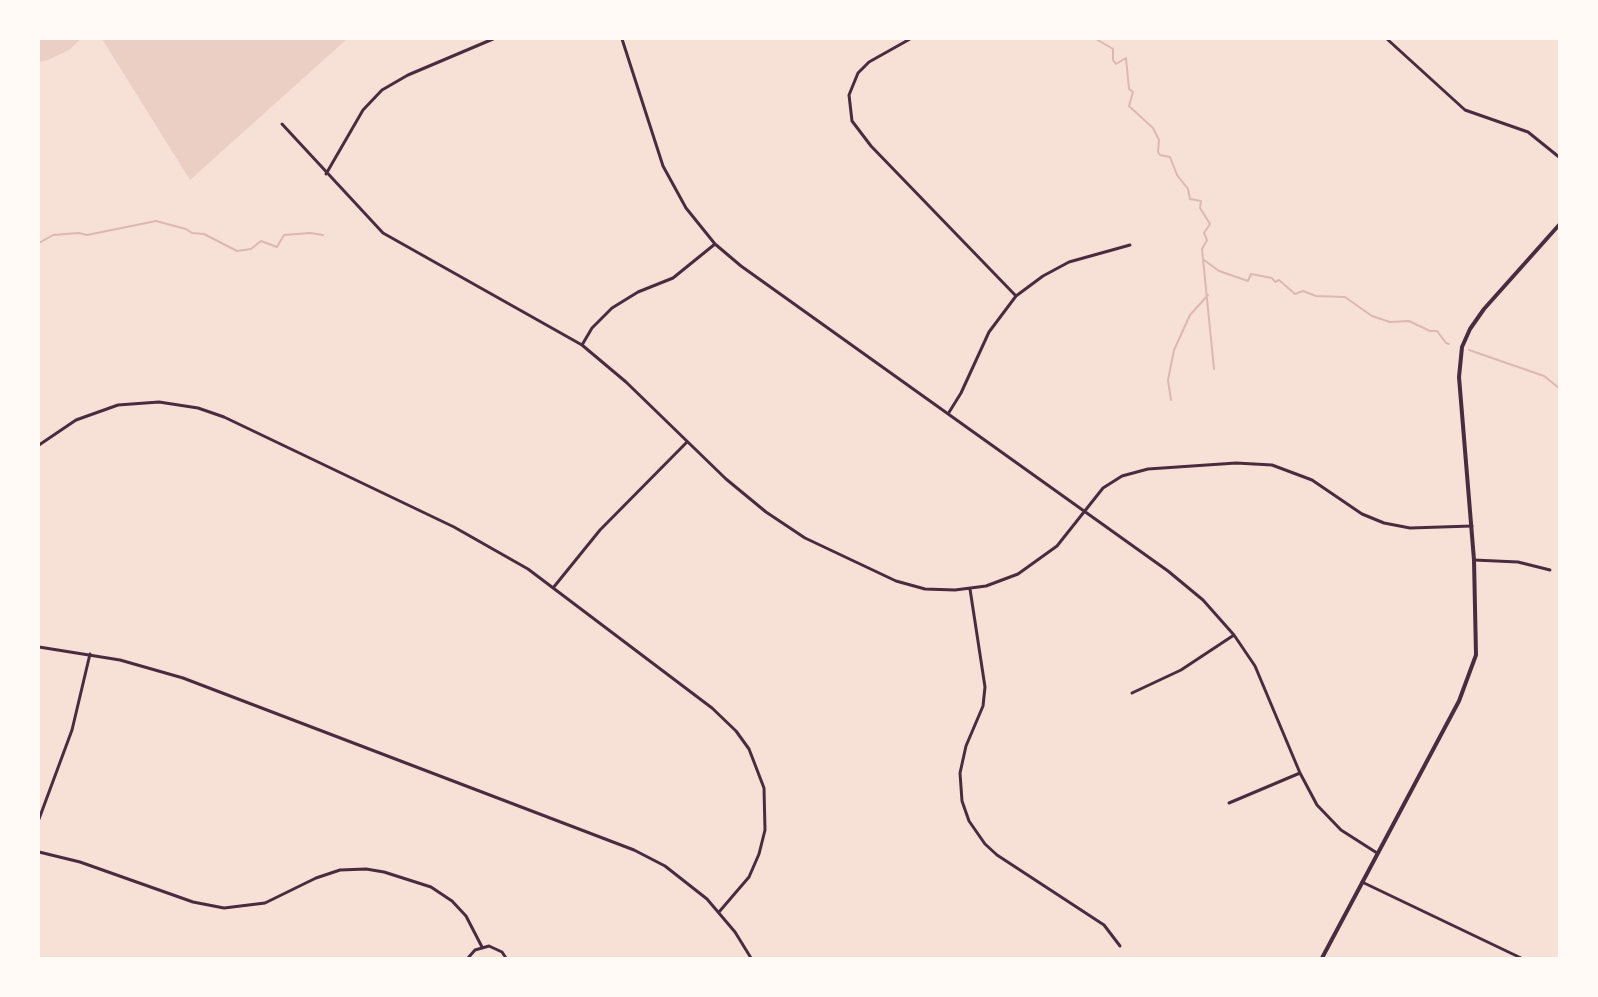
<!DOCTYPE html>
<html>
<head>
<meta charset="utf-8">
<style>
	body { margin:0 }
	#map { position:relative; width:1598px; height:997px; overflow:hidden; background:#f7e1d7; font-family:Spectral,serif }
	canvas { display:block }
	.frame { position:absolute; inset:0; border:40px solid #fffaf5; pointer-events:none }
</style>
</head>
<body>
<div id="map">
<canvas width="1598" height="997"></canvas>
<div class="frame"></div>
</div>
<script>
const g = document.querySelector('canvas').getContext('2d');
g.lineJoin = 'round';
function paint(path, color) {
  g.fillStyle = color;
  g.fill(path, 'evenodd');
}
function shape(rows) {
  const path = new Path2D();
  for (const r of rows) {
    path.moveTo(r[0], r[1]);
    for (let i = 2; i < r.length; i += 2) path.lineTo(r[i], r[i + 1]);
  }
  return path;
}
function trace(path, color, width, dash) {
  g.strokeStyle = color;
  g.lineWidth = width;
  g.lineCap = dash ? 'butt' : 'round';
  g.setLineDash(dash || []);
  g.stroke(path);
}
paint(shape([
	[39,39,81,39,69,50,48,60,39,62],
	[102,39,347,39,190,180]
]), '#ebcfc5');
trace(shape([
	[1096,39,1113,49,1113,60,1116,64,1126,58,1129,89,1133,92,1129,106,1153,128,1159,140,1158,152,1160,155,1170,157,1177,175,1188,189,1190,199,1201,201,1200,208,1210,224,1204,233,1207,240,1202,249,1214,369],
	[39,243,53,235,79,233,87,235,156,221,186,229,192,233,204,234,237,251,251,249,261,241,277,247,284,235,310,233,323,235],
	[1204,260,1219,271,1248,281,1251,274,1272,278,1275,282,1279,280,1295,294,1303,291,1316,296,1345,297,1372,316,1390,322,1409,321,1430,331,1437,331,1446,343,1449,344],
	[1469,350,1544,376,1559,388],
	[1171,400,1168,380,1174,350,1190,315,1208,295]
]), '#dcb8b0', 2);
trace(shape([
	[622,39,663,166,686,208,715,244,741,266,1168,571,1203,600,1234,635,1255,666,1300,773,1317,805,1341,830,1377,853],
	[910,39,869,62,858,73,849,95,852,121,871,146,1016,296],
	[1387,39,1465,110,1528,132,1559,157],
	[282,124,383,233,582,345,626,382,726,479,766,512,805,538,896,581,925,589,955,590,986,586,1018,574,1057,546,1103,488,1122,476,1148,469,1236,463,1272,465,1312,480,1362,514,1384,523,1410,528,1472,526],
	[326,174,363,110,382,90,408,75,493,39],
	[582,345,592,328,612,308,638,292,673,278,715,244],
	[948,414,961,393,989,332,1016,296,1043,276,1069,262,1130,245],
	[39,445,76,420,118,405,159,402,198,408,224,417,454,527,528,569,712,708,736,731,749,749,764,788,765,830,759,854,749,877,719,912],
	[1474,560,1518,562,1550,570],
	[553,588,600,530,687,442],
	[970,589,985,687,983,706,966,746,960,773,962,801,969,821,985,844,997,855,1104,925,1120,946],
	[39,647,120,660,183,678,634,850,665,866,707,899,735,932,751,958],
	[1132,693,1181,670,1234,635],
	[1229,803,1300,773],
	[39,819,72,730,90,654],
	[39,852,80,862,193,902,224,908,265,903,316,878,340,870,366,869,384,872,431,887,452,901,466,916,482,947],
	[1362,882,1521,958],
	[468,958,475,950,489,946,502,952,506,958]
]), '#4a2c40', 3);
trace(shape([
	[1322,958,1459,701,1476,655,1474,560,1459,377,1462,347,1470,329,1484,309,1559,225]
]), '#4a2c40', 4);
</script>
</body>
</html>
